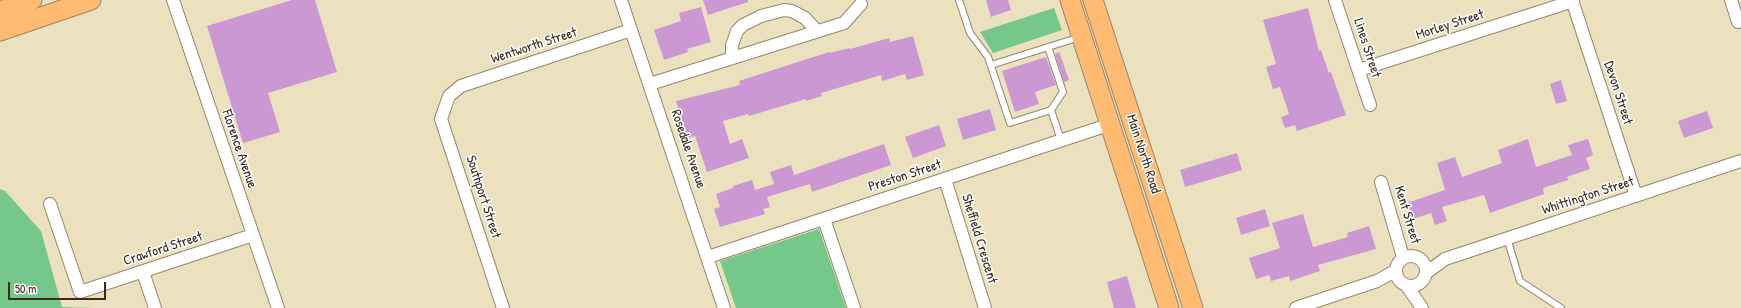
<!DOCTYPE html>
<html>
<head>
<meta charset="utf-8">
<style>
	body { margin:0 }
	#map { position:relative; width:1741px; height:308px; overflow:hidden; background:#ece1bf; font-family:"Patrick Hand",sans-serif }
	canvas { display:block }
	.scale { position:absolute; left:8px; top:282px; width:98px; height:18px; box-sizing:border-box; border:2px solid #3b2a1e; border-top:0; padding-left:5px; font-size:12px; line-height:14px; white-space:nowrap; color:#3b2a1e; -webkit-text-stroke:3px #fff; paint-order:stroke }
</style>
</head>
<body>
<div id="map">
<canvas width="1741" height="308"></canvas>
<div class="scale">50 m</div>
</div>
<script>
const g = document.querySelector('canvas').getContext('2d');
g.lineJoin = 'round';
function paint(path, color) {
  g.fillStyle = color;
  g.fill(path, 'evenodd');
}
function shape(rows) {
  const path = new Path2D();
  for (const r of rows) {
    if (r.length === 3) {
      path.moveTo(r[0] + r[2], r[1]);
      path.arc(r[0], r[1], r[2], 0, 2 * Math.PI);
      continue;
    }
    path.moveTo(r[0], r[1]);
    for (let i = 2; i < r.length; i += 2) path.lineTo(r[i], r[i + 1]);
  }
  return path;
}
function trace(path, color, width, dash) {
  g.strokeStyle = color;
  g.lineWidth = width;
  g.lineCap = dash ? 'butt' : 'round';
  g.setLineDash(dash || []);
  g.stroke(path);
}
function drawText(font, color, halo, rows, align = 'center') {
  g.font = font + ' "Patrick Hand",sans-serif';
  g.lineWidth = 3;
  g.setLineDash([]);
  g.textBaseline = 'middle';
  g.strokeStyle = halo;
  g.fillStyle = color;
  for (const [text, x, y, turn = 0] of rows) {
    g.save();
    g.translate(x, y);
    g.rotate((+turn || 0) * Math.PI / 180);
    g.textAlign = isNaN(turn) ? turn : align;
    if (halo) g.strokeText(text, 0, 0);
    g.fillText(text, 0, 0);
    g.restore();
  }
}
paint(shape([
	[1054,8,1062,30,993,53,980,32],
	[0,189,5,191,41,231,62,307,93,308,0,308],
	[819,229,846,308,736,308,720,261]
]), '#75c78a');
paint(shape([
	[292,0,315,0,337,72,268,93,280,132,243,143,207,26],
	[703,0,748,0,748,2,708,15],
	[986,0,1008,0,1011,10,991,17],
	[701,7,711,42,687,49,688,52,664,60,654,30,681,21,679,13],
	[1308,8,1319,51,1321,50,1329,73,1331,72,1346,115,1297,131,1295,125,1285,128,1281,117,1289,114,1280,87,1273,89,1266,67,1276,64,1263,20],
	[913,36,924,75,907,80,905,74,882,81,881,75,821,93,822,96,806,101,806,99,749,116,748,114,723,121,730,144,742,139,749,158,707,172,695,136,688,138,676,101,740,85,739,81,829,52,830,53,849,48,850,49,889,38,890,42],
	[1059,52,1069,80,1064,82,1055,54],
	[1046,57,1056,85,1035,92,1039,104,1015,112,1002,71],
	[1561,80,1567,101,1556,104,1550,84],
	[990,109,996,130,963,140,957,119],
	[1707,111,1713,128,1684,138,1678,121],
	[939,125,946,146,913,158,905,137],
	[1528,139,1536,167,1572,155,1568,145,1588,139,1593,155,1586,158,1590,169,1567,177,1568,180,1543,188,1544,194,1490,213,1484,195,1442,207,1447,221,1435,225,1431,213,1413,219,1407,203,1445,190,1437,163,1455,157,1462,177,1502,163,1498,150],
	[884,144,891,165,812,192,810,184,767,197,770,207,763,209,765,214,720,227,714,209,720,207,716,194,733,188,733,186,752,180,755,190,774,184,770,172,791,165,794,175],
	[1237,153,1242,170,1185,187,1180,170],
	[1265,209,1270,226,1241,235,1236,218],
	[1303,214,1313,247,1348,237,1347,233,1369,226,1376,249,1318,265,1320,271,1290,281,1289,276,1271,281,1269,275,1256,279,1249,258,1280,248,1272,223],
	[1127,276,1136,308,1114,308,1107,282]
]), '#cb98d3');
const service = shape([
	[959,0,970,33,988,57,1010,123,1051,110,1063,92,1048,47],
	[991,65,1080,37],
	[1051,110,1061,140],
	[1507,238,1520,281,1561,308]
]);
const minor = shape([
	[173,0,278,308],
	[621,0,724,308],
	[1335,0,1370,105],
	[1572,0,1636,196],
	[1731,0,1738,22],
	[732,58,732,45,737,31,743,25,761,16,784,10,792,11,805,18,817,31],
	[1359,70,1573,1],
	[650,84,844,23,861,4],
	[945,179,985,308],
	[1381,182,1403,257],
	[50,204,80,292,253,235],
	[824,219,854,308],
	[1411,271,15],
	[708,257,1111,124],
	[143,272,155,308],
	[1426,273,1445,259,1741,161],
	[1407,286,1422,308],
	[503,308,441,119,449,96,461,86,631,30],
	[1296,308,1377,281,1395,271]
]);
const trunk = shape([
	[1070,0,1169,308],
	[1093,0,1193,308],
	[0,11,32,0],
	[0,31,91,0]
]);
trace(service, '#94866e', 8);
trace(minor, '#94866e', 14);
trace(trunk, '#94866e', 21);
trace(service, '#fff', 6);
trace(minor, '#fff', 12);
trace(trunk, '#febb71', 19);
drawText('14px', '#3b2a1e', '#fff', [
	["Morley Street",1450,25,-18],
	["Wentworth Street",534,46,-18],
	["Lines Street",1367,48,72],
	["Devon Street",1618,93,72],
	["Florence Avenue",239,149,71],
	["Rosedale Avenue",688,149,71],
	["Main North Road",1143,154,72],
	["Preston Street",905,176,-18],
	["Whittington Street",1588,196,-18],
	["Southport Street",483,197,72],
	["Kent Street",1407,215,73],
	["Sheffield Crescent",979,239,73],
	["Crawford Street",163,249,-18]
]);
</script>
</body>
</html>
